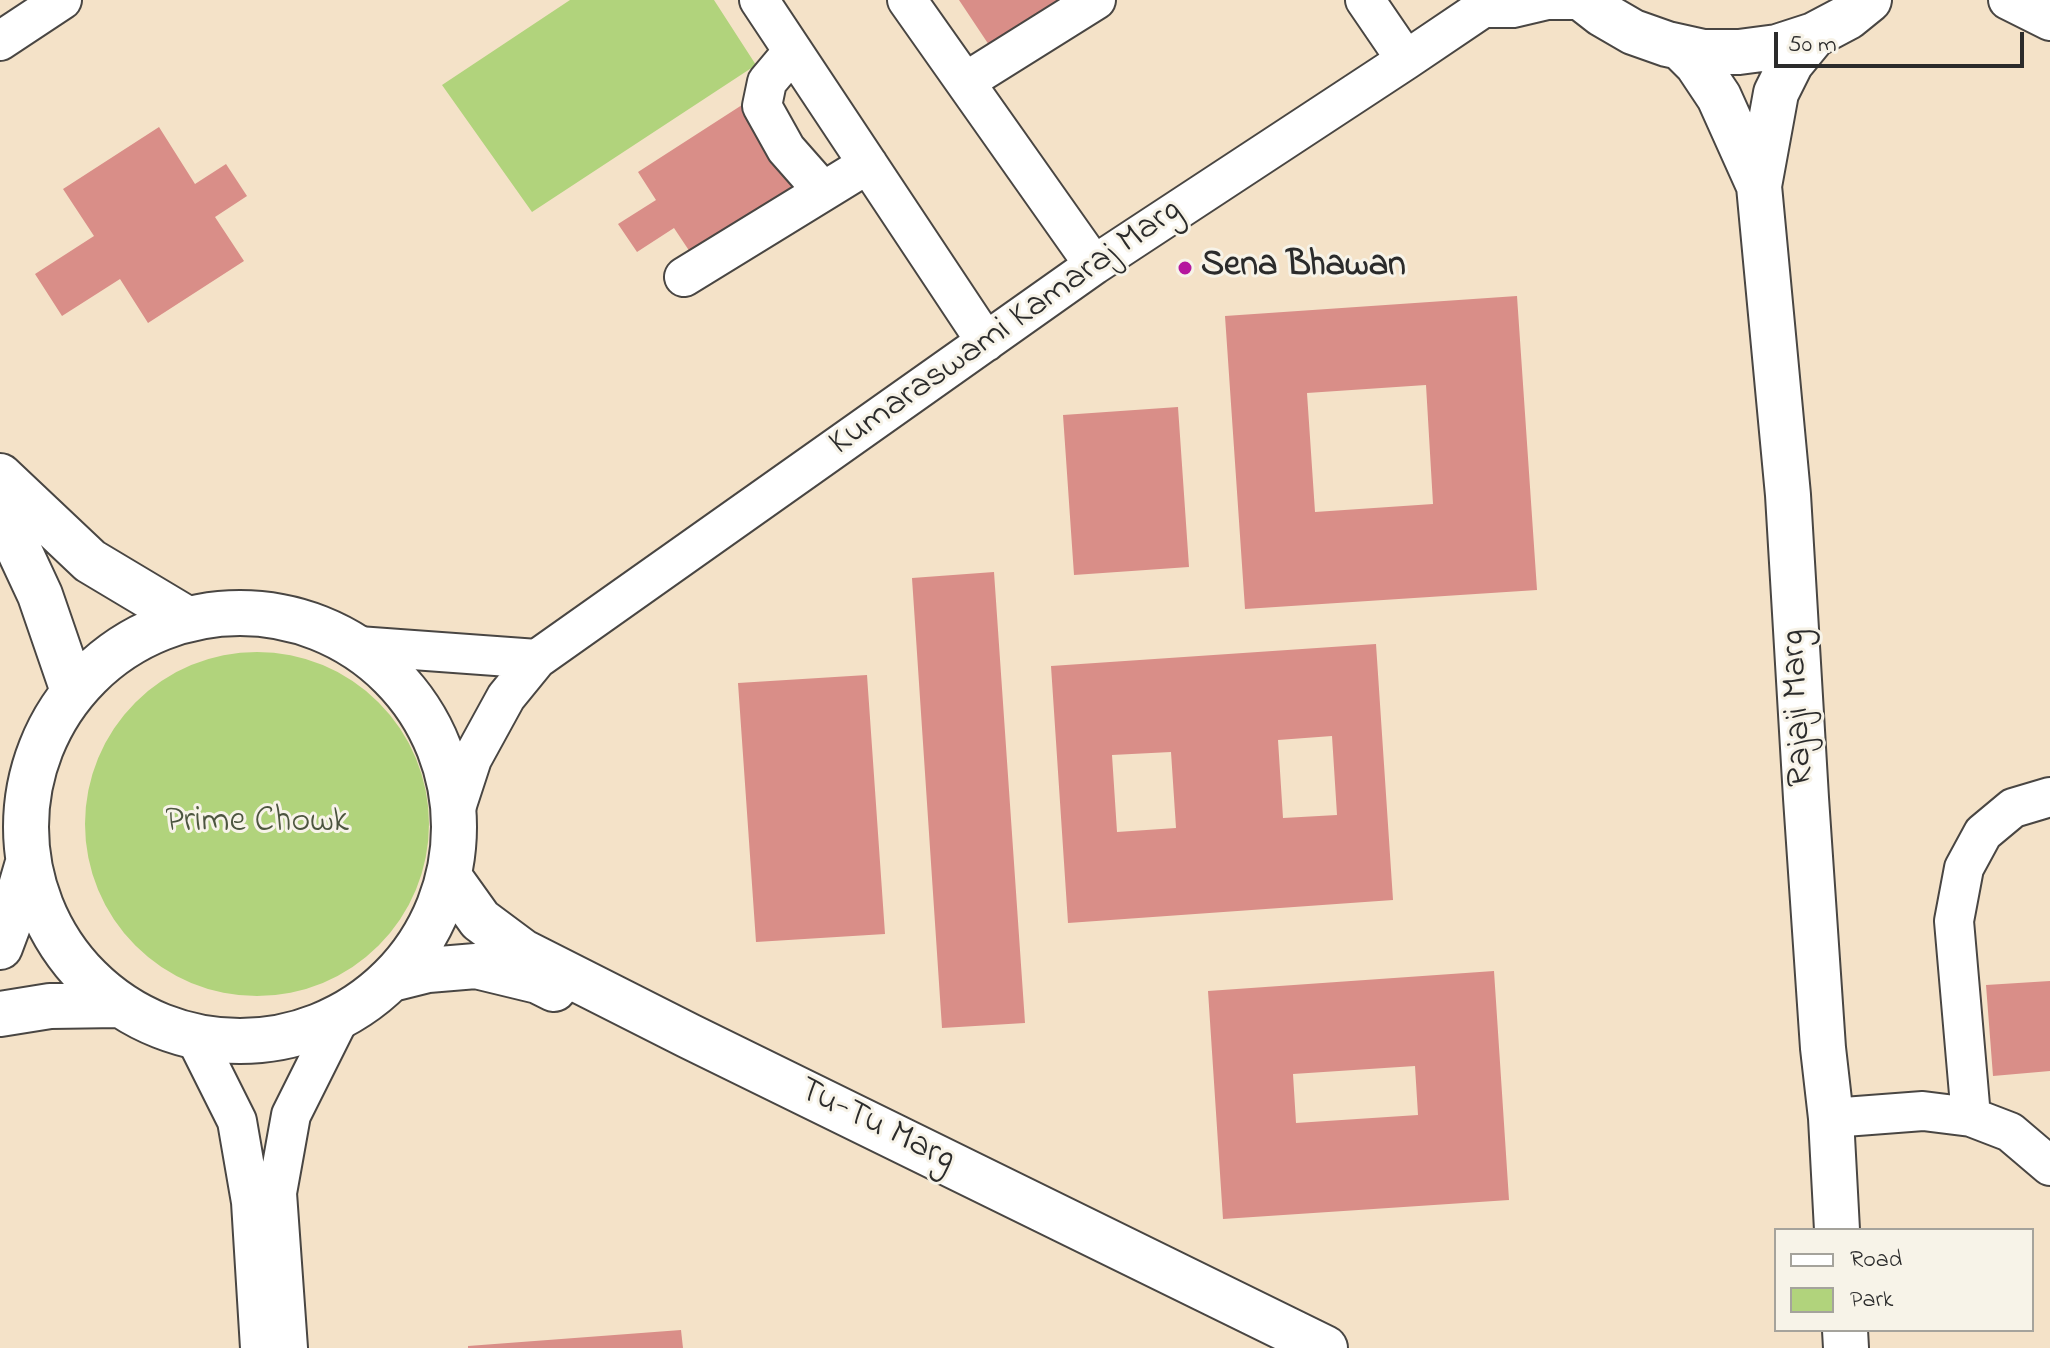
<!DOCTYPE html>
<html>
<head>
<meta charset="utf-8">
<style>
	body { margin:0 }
	#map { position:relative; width:2050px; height:1348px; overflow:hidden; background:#f4e2c8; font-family:"Indie Flower",sans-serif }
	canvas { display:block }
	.legend { position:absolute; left:1774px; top:1228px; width:260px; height:104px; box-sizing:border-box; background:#f7f3e8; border:2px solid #a5a39c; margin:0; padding:10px 14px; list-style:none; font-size:24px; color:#2b2b2b }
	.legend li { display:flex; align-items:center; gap:16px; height:40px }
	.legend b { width:40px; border:2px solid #a5a39c }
	.scale { position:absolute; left:1774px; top:32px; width:250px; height:36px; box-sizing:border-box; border:4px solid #2b2b2b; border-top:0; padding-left:10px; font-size:24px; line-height:28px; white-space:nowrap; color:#2b2b2b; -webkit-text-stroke:6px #f7f3e8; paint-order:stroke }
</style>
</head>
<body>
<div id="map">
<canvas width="2050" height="1348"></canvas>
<ul class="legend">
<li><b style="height:10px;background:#fff"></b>Road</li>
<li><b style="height:22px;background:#b1d37c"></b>Park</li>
</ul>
<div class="scale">50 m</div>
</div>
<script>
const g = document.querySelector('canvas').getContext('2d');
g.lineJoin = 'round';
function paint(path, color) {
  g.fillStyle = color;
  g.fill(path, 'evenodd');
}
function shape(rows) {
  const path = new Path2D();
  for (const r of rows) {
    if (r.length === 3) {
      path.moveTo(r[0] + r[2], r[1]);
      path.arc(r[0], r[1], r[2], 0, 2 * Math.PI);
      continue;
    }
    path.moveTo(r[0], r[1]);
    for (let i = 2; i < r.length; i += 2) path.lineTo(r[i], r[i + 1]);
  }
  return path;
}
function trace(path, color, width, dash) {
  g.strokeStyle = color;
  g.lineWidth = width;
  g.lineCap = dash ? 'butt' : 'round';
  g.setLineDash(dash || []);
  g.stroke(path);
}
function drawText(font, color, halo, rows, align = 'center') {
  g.font = font + ' "Indie Flower",sans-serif';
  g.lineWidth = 6;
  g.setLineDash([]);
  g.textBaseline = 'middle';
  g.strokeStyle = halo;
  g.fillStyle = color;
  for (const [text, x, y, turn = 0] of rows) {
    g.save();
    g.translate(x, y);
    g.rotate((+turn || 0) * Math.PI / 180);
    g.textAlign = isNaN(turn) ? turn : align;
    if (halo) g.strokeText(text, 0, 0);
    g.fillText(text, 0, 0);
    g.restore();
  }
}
paint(shape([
	[570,0,714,0,756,65,532,212,442,85],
	[257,824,172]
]), '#b1d37c');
paint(shape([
	[959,0,1078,0,995,54],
	[742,105,798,187,692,255,674,228,637,252,618,224,656,200,638,172],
	[159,127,195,184,226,164,247,196,215,217,244,261,148,323,120,279,62,316,35,274,94,236,63,189],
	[1517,296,1537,590,1245,609,1225,316],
	[1426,385,1433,504,1315,512,1307,393],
	[1178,407,1189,567,1074,575,1063,415],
	[994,572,1025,1023,942,1028,912,578],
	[1376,644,1393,900,1068,923,1051,666],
	[1332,736,1337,815,1283,818,1278,740],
	[1171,752,1176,828,1117,832,1112,755],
	[867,675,885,934,756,942,738,683],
	[1494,971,1509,1200,1223,1219,1208,991],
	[1415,1066,1418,1115,1296,1123,1293,1074],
	[2050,981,2050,1071,1993,1076,1986,985],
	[681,1330,683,1348,468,1348,468,1346]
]), '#d98e88');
const minor = shape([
	[759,0,986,342],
	[907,0,1094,265],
	[1365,0,1406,60],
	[2008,0,2050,21],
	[1483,8,1513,8,1547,0,1585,0],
	[0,41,62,0],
	[793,51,767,82,762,106,786,149,823,191],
	[965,82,1096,0],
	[684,277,868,164],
	[358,646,537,659],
	[455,811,472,759,506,697,537,659,1094,265,1406,60,1483,8,1487,0],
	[195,1037,237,1121,251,1202,260,1348],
	[1971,1117,1954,921,1964,868,1983,833,2013,808,2050,797],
	[1831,1118,1923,1111,1971,1117,2010,1132,2050,1166],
	[288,1348,277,1193,291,1115,340,1017]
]);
const major = shape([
	[1584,0,1602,14,1633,32,1667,44,1703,52,1739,52,1777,47,1814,35,1848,17,1869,0],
	[1814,35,1791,63,1776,93,1759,186,1788,495,1806,798,1823,1048,1831,1118,1837,1230],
	[1680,47,1697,64,1719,97,1759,186],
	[0,476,90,561,187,619],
	[0,509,40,595,73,691],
	[240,827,214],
	[450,878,480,920,523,952,689,1036,1325,1348],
	[0,947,15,907,27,866],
	[392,979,428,970,476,966,538,981,554,989],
	[0,1014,50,1006,119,1005],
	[1845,1330,1846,1348]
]);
trace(minor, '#494643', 42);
trace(major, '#494643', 48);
trace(minor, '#fff', 38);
trace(major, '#fff', 44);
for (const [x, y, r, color] of [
	[1185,268,8,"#b5179e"]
]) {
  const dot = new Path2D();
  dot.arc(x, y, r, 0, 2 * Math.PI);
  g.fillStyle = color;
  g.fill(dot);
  trace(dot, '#f7f3e8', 3);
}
drawText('bold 36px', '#2b2b2b', '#f7f3e8', [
	["Sena Bhawan",1201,268]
], 'left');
drawText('36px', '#2b2b2b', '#f7f3e8', [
	["Kumaraswami Kamaraj Marg",1007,329,-35],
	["Rajaji Marg",1800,708,-93],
	["Tu-Tu Marg",876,1127,26]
]);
drawText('36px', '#4c553f', '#f7f3e8', [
	["Prime Chowk",257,824]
]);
</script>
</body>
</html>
